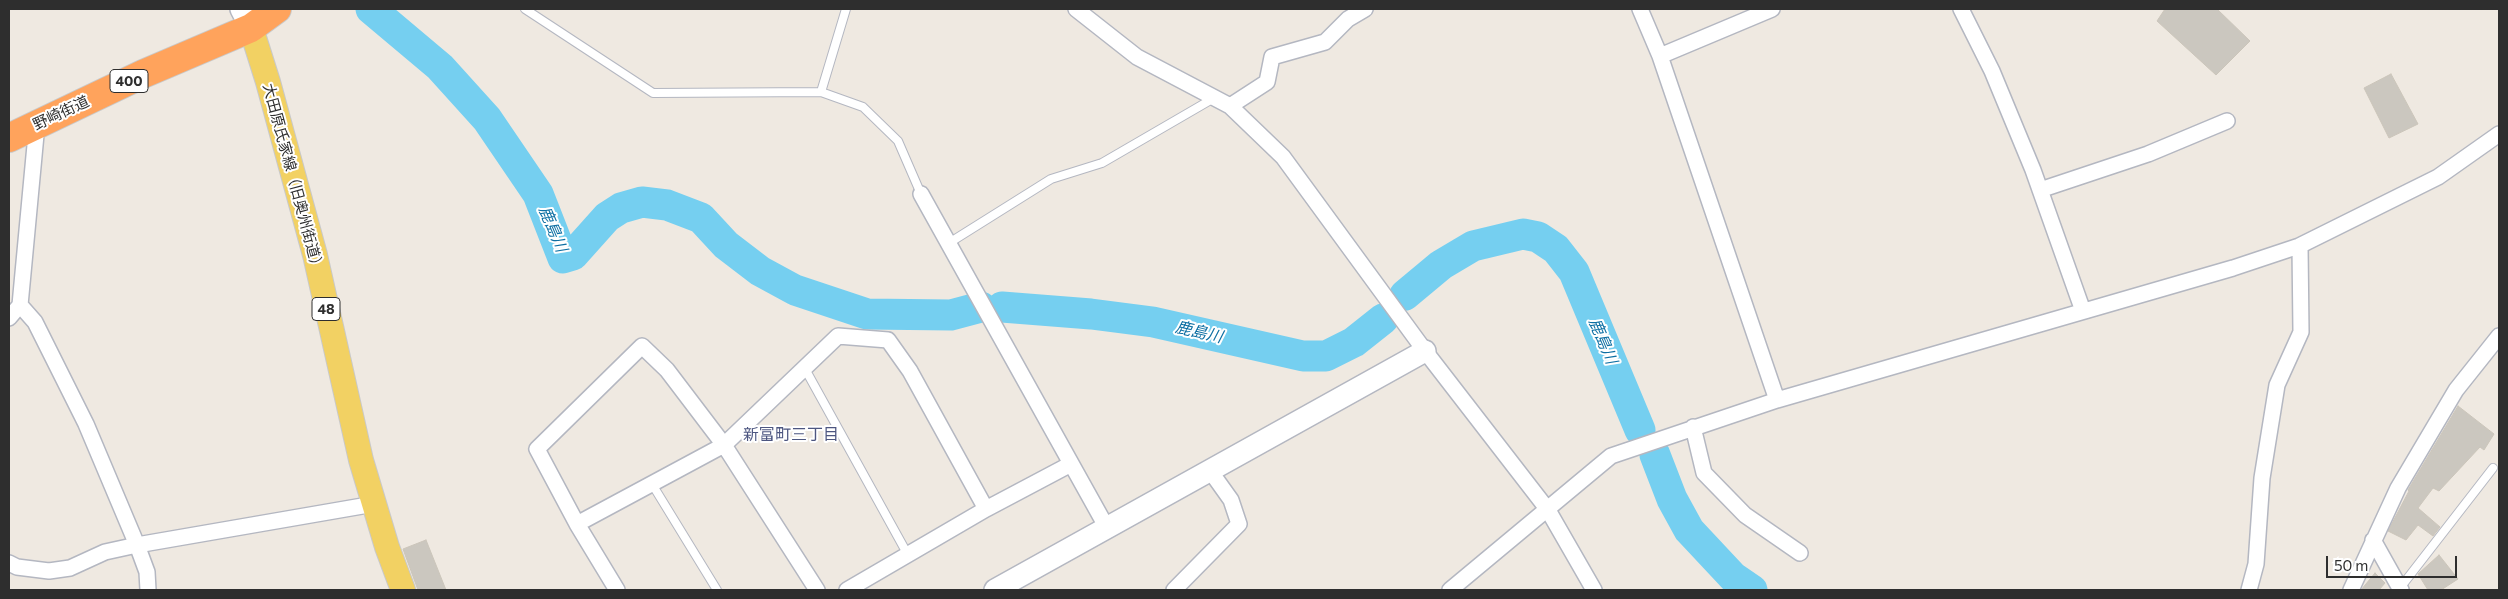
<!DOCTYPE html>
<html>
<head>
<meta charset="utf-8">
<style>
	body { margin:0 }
	#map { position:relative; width:2508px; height:599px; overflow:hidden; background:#efe9e1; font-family:Commissioner,sans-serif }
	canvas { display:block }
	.frame { position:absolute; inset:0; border:10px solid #2e2e2e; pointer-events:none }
	.scale { position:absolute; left:2326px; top:556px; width:131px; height:22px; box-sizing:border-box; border:2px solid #2e2e2e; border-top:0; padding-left:6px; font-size:15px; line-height:18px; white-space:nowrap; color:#2e2e2e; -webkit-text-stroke:4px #fff; paint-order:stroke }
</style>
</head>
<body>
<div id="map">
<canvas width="2508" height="599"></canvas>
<div class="frame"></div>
<div class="scale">50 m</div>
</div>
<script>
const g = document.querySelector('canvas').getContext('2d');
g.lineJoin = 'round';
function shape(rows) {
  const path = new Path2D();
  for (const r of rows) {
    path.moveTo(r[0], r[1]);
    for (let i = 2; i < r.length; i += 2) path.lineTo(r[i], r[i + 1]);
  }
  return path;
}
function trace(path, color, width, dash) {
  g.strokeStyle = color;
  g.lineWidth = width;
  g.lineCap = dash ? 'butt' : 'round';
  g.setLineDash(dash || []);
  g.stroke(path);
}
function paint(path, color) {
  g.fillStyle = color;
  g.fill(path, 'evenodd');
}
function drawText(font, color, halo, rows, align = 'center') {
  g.font = font + ' Commissioner,"Noto Sans JP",sans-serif';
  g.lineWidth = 4;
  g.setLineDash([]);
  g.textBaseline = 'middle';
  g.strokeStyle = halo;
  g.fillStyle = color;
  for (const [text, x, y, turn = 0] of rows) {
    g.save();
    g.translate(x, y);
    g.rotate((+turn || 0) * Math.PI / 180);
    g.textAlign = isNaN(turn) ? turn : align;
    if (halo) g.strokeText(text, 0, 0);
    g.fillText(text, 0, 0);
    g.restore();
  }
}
trace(shape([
	[371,9,440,67,487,119,538,194,563,258,573,255,607,217,621,208,642,202,667,205,701,218,726,245,760,271,795,290,867,314,951,315,981,307],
	[1405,295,1441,265,1473,246,1523,234,1538,237,1556,249,1574,272,1640,430],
	[1002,307,1091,314,1153,322,1303,356,1326,356,1354,342,1383,319],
	[1655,455,1672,499,1689,530,1733,577,1752,590]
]), '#75cff0', 31);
const building = shape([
	[2165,9,2217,9,2250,41,2216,75,2157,21,2165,9],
	[2391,74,2418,124,2389,138,2364,88,2391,74],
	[2458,406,2494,434,2484,450,2480,447,2439,491,2433,488,2418,508,2440,527,2433,536,2418,525,2406,540,2388,531,2409,491,2408,490,2458,406],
	[426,540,446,590,418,590,403,549,426,540],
	[2439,555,2458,579,2441,590,2428,590,2418,574,2439,555],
	[2375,573,2385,583,2379,590,2361,590,2375,573]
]);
paint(building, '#cbc7bf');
trace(building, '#cbc5ba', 1);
const lane = shape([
	[525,9,653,93,821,92,863,107,898,141,921,194],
	[821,92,846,9],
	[949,243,1051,179,1102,163,1214,98],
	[804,367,908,555],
	[652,484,717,590],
	[2400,588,2493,468]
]);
const street = shape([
	[1076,9,1137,57,1230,106,1283,157,1425,351,1548,510,1594,590],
	[1640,9,1660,56,1777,400],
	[1961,9,1992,71,2033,170,2083,311],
	[1660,56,1772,9],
	[1230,106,1267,82,1272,57,1325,42,1348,19,1365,9],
	[2040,190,2148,154,2227,121],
	[921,194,1107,528],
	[20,305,35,322,86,424,137,545,147,572,148,590],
	[9,318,20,305,37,124],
	[1693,427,1704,473,1745,515,1800,553],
	[577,524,724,445,838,336,888,340,910,371,986,509],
	[2373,540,2401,590],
	[9,563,17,567,49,571,70,568,105,552,137,545,374,504],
	[617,590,577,524,537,449,642,346,667,370,724,445,817,590],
	[847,590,986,509,1071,464],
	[1174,590,1239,524,1231,500,1211,472],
	[1450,590,1611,456,1777,400,2233,268,2299,246,2438,177,2499,134],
	[2249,590,2256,564,2262,478,2277,385,2301,332,2300,246],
	[2351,590,2398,488,2456,390,2499,336]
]);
const secondary = shape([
	[241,9,251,28],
	[995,590,1425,351]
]);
const primary = shape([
	[251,28,268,82,315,255,361,460,387,547,403,590]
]);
const highway = shape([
	[9,138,143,74,251,28,277,9]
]);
trace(lane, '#b4b7c1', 10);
trace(street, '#b4b7c1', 18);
trace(secondary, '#b4b7c1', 24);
trace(primary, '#c9c9c9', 26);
trace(highway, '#c9c9c9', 30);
trace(lane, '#fff', 8);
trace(street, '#fff', 15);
trace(secondary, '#fff', 21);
trace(primary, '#f2d163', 24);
trace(highway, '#ffa35c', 28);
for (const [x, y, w] of [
	[129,81,38],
	[326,309,28]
]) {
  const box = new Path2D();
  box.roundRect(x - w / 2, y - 11.5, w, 23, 4);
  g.fillStyle = '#fff';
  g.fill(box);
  trace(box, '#2e2e2e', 1);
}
drawText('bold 14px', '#2e2e2e', null, [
	["400",129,81],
	["48",326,309]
]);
drawText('15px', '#2e2e2e', '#fff', [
	["野崎街道",61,113,-25],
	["大田原氏家線（旧奥州街道）",293,178,75]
]);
drawText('italic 16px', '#0d6fa3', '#fff', [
	["鹿島川",553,229,67],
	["鹿島川",1199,332,13],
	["鹿島川",1603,341,67]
]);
drawText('16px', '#4d5680', '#fff', [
	["新富町三丁目",791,435]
]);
</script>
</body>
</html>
